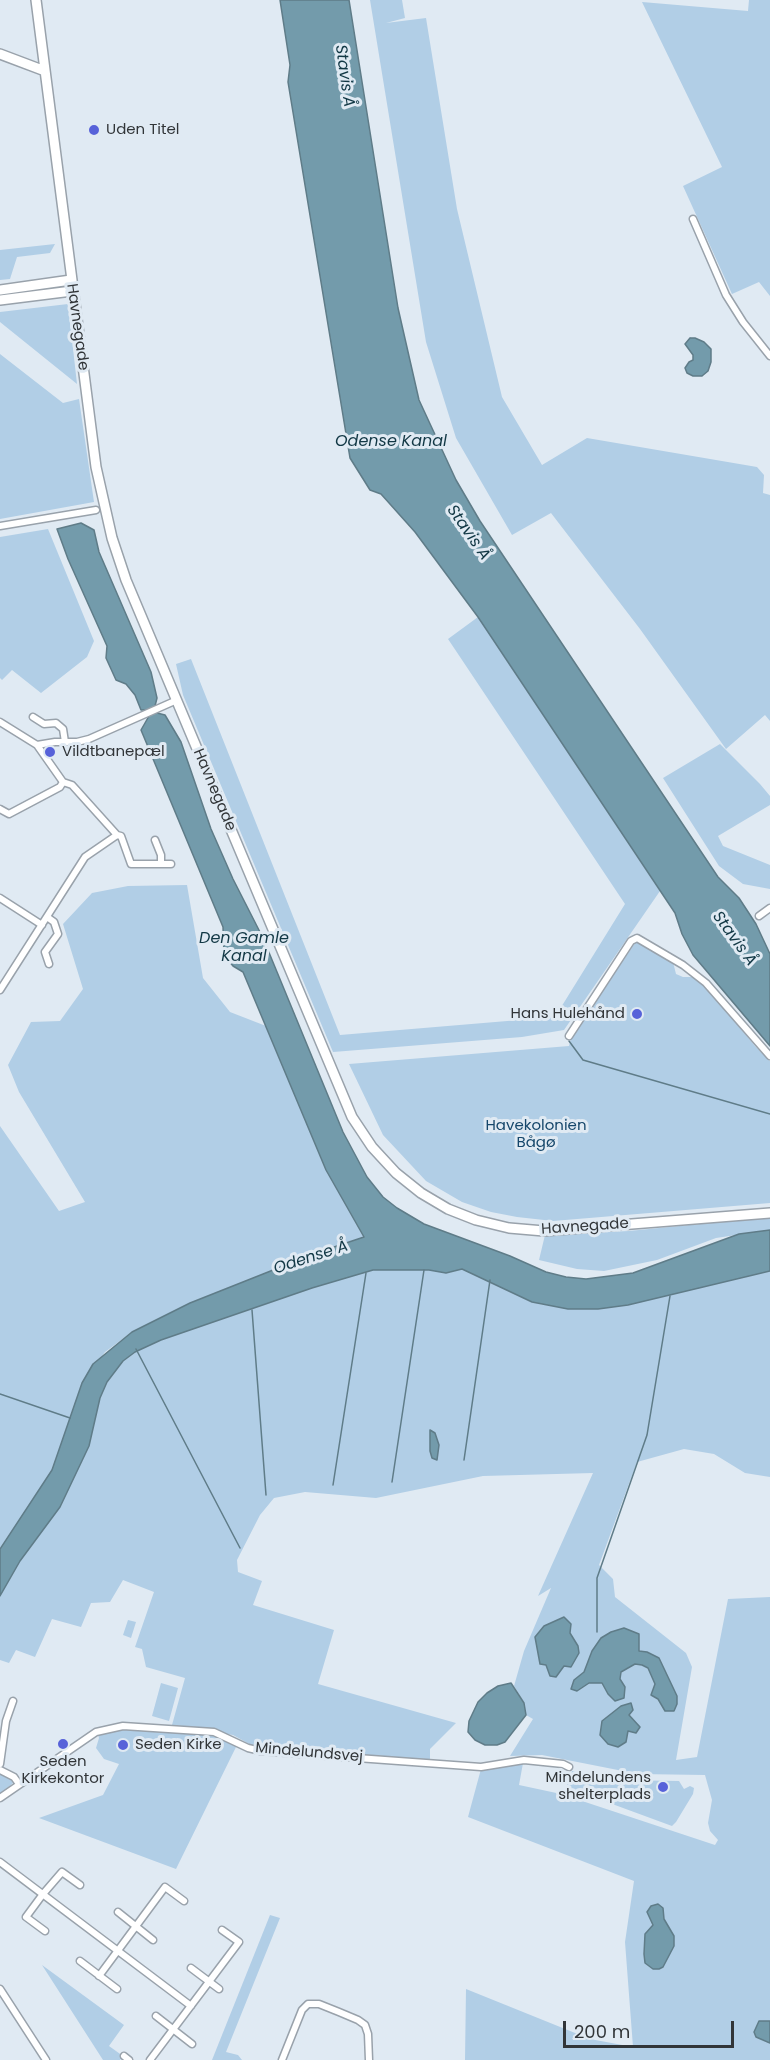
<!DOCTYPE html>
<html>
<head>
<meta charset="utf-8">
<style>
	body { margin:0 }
	#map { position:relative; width:770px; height:2060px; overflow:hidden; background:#e0eaf3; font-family:Poppins,sans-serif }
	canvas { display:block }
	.scale { position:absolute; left:563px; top:2021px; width:171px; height:27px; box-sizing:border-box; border:3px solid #313538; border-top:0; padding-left:8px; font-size:18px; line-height:21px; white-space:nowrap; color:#313538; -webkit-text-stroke:4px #e0eaf3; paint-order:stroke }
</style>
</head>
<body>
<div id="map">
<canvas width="770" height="2060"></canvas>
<div class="scale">200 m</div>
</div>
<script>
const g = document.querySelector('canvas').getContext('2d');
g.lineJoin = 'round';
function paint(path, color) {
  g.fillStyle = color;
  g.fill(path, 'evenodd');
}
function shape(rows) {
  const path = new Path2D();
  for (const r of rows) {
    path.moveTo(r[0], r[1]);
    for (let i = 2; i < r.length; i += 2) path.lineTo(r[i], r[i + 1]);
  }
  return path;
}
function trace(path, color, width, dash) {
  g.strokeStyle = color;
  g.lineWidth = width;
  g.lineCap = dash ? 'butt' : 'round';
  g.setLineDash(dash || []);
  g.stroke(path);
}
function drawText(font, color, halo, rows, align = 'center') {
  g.font = font + ' Poppins,sans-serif';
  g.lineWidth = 6;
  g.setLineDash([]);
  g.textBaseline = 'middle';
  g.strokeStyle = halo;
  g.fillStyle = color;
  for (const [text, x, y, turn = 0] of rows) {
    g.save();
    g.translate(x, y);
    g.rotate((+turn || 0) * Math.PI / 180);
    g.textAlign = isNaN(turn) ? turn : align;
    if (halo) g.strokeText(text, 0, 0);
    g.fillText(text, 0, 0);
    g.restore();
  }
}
paint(shape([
	[370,0,402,0,405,18,386,23,426,18,457,209,502,397,542,465,587,438,757,467,764,475,763,493,770,495,770,721,765,715,726,749,640,629,551,513,512,535,456,438,426,342],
	[749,0,770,0,770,296,759,282,732,294,683,186,722,167,642,2,748,11],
	[55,244,50,253,17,257,10,279,0,280,0,250],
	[68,304,77,384,0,322,0,312],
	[0,354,63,403,79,399,94,502,0,519],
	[48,529,94,641,87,657,41,693,12,670,2,680,0,678,0,537],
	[478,617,660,891,564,1030,522,1037,333,1052,183,695,176,664,191,659,340,1035,555,1017,625,904,448,639],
	[720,744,760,784,770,796,770,805,718,836,723,846,770,865,770,889,743,884,719,866,663,778],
	[187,885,203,978,230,1012,266,1026,326,1170,364,1237,316,1253,190,1303,132,1332,105,1352,82,1383,52,1470,0,1549,0,1126,59,1211,85,1202,19,1092,8,1065,31,1022,60,1021,83,989,63,924,92,893,128,886],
	[635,943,638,943,655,951,673,962,676,974,683,977,695,977,702,982,755,1046,770,1061,770,1203,553,1221,517,1217,491,1212,462,1202,426,1181,383,1135,349,1064,569,1046,571,1038],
	[770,1217,770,1230,716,1238,657,1260,604,1271,577,1269,539,1260,545,1235,629,1231],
	[390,1269,429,1270,448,1273,462,1269,539,1304,598,1309,628,1305,770,1271,770,1477,745,1473,714,1454,684,1449,637,1462,599,1565,613,1579,615,1597,686,1653,692,1667,676,1760,697,1757,728,1599,770,1597,770,2060,465,2060,466,1989,590,2039,633,2047,625,1942,634,1881,468,1817,481,1769,523,1763,519,1785,561,1794,715,1845,718,1840,710,1831,708,1823,712,1800,705,1775,638,1774,542,1755,510,1756,533,1719,526,1715,524,1703,514,1686,524,1651,551,1588,538,1596,593,1473,483,1476,376,1498,305,1492,274,1498,260,1515,237,1560,238,1572,262,1581,253,1605,334,1630,318,1684,456,1723,430,1749,430,1760,253,1746,233,1735,172,1725,185,1678,146,1667,142,1649,135,1647,154,1592,123,1580,110,1602,91,1603,81,1627,52,1619,35,1657,16,1650,9,1663,0,1660,0,1596,20,1561,60,1507,89,1446,100,1398,106,1382,122,1362,135,1352,161,1340,312,1288,373,1270],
	[128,1620,136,1622,131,1638,123,1635],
	[161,1683,178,1688,169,1721,152,1716],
	[127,1729,216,1736,237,1745,176,1869,39,1818,103,1795,119,1764,104,1759,96,1748,99,1738,98,1734],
	[572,1771,619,1780,679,1781,684,1789,690,1786,694,1788,693,1794,676,1822,672,1826,566,1787],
	[0,1772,12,1779,13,1783,0,1795],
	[270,1915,280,1918,226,2052,238,2055,242,2060,212,2060],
	[42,1965,124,2025,109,2046,123,2056,120,2060,103,2060]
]), '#b1cee6');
const water = shape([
	[280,0,349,0,398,308,419,400,456,480,480,521,718,877,739,898,756,924,770,954,770,1046,693,955,682,934,675,913,478,617,415,532,381,494,370,490,350,458,288,82,290,65,280,0],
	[690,338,695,338,704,342,711,349,711,362,708,371,702,376,693,376,687,373,685,368,689,362,693,360,693,355,685,344,690,338],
	[81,523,94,530,99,552,151,672,157,698,155,706,157,713,165,715,181,742,211,829,233,879,263,938,343,1132,367,1177,383,1197,397,1208,424,1224,510,1256,546,1272,566,1277,586,1279,633,1273,739,1234,770,1230,770,1271,628,1305,598,1309,568,1309,532,1302,462,1269,446,1273,429,1270,373,1270,312,1288,161,1340,135,1352,123,1361,107,1382,100,1398,89,1446,60,1507,20,1561,0,1596,0,1549,52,1470,82,1383,93,1364,132,1332,190,1303,316,1253,364,1237,326,1170,243,972,233,966,224,955,223,927,141,730,149,716,146,710,141,710,135,695,126,684,116,680,106,658,107,646,68,559,57,529,81,523],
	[430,1430,435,1433,439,1445,437,1460,432,1458,430,1451,430,1430],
	[564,1617,571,1624,570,1633,578,1646,579,1653,571,1667,564,1666,556,1677,550,1676,546,1665,540,1664,535,1637,544,1626,564,1617],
	[624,1628,639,1634,639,1651,647,1652,659,1658,677,1696,677,1704,674,1711,665,1711,658,1699,651,1695,655,1684,648,1668,642,1665,635,1664,621,1672,620,1679,625,1687,624,1698,615,1701,608,1694,602,1683,589,1683,577,1691,571,1689,574,1680,584,1672,592,1651,601,1638,611,1632,624,1628],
	[511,1683,524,1703,526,1715,505,1742,497,1745,485,1745,475,1740,468,1732,469,1721,478,1702,487,1693,498,1686,511,1683],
	[631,1703,633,1710,629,1715,640,1727,636,1733,628,1731,626,1742,618,1747,608,1744,600,1735,602,1721,621,1706,631,1703],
	[658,1904,663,1908,664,1919,674,1936,674,1946,663,1967,659,1969,653,1969,645,1963,644,1954,645,1934,653,1925,647,1912,651,1906,658,1904],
	[759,2021,770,2021,770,2043,756,2037,754,2032,759,2021]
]);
paint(water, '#739bab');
trace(water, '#5f7c88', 1.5);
trace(shape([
	[569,1041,583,1060,770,1114],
	[252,1310,266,1495],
	[136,1349,240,1548],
	[0,1394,70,1418],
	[464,1460,490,1280],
	[392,1482,424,1270],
	[333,1485,366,1273],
	[597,1632,597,1578,647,1435,670,1296]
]), '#5f7c88', 1.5);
const street = shape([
	[693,219,726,295,743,322,770,356],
	[0,526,96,510],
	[33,717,44,724,56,723,63,729,65,742],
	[0,722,37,745,63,782,72,785,117,835,121,836,131,864,171,864],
	[37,745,55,742,77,742,89,739,177,700],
	[0,809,9,814,60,787,63,782],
	[155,840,161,855,161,864],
	[0,898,42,925],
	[759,916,770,908],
	[47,917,54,922,58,934,45,952,49,964],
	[0,990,85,857,117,835],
	[569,1036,631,941,637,938,683,965,706,983,770,1056],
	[0,1764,6,1721,13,1701],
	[0,1770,14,1777,19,1784],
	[0,1798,96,1732,123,1726,214,1732,248,1748,261,1751,481,1767,524,1760,563,1764,569,1767],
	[0,1862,191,2006],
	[118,1912,153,1940],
	[45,1931,26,1917,43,1894,62,1872,80,1885],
	[80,1961,117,1989],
	[191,1968,219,1989],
	[99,1976,165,1887,184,1901],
	[0,1989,46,2060],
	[156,2016,192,2044],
	[124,2056,129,2060],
	[150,2060,239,1942,222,1930],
	[282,2060,302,2010,308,2004,319,2004,339,2012,358,2020,365,2025,368,2034,369,2060]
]);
const secondary = shape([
	[36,0,96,467,112,538,126,580,352,1117,372,1147,396,1173,421,1193,448,1209,476,1220,509,1228,544,1231,770,1213],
	[0,54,45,71],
	[0,290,71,280],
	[0,300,72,291]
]);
trace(street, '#99a2ab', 9);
trace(secondary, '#99a2ab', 12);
trace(street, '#fff', 6);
trace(secondary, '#fff', 9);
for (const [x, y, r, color] of [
	[94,130,6,"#5762d9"],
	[50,752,6,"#5762d9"],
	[637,1014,6,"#5762d9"],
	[63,1744,6,"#5762d9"],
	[123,1745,6,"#5762d9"],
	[663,1787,6,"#5762d9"]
]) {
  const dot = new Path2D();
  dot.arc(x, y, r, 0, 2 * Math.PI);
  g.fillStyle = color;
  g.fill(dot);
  trace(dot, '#e0eaf3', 2);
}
drawText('15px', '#313538', '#e0eaf3', [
	["Uden Titel",106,130],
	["Vildtbanepæl",62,752],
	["Hans Hulehånd",625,1014,"right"],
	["Seden Kirke",135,1745],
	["Seden",63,1762,"center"],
	["Kirkekontor",63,1779,"center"],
	["Mindelundens",651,1778,"right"],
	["shelterplads",651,1795,"right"]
], 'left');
drawText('15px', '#313538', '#e0eaf3', [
	["Havnegade",77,327,82],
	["Havnegade",214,790,67],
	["Havnegade",585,1227,-4],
	["Mindelundsvej",309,1753,5]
]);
drawText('15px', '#16476b', '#e0eaf3', [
	["Havekolonien",536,1126],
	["Bågø",536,1143]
]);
drawText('italic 16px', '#123845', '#e0eaf3', [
	["Stavis Å",344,76,82],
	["Odense Kanal",391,442],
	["Stavis Å",468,533,55],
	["Den Gamle",244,939],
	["Kanal",244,957],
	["Stavis Å",734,939,54],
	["Odense Å",311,1258,-18]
]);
</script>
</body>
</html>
